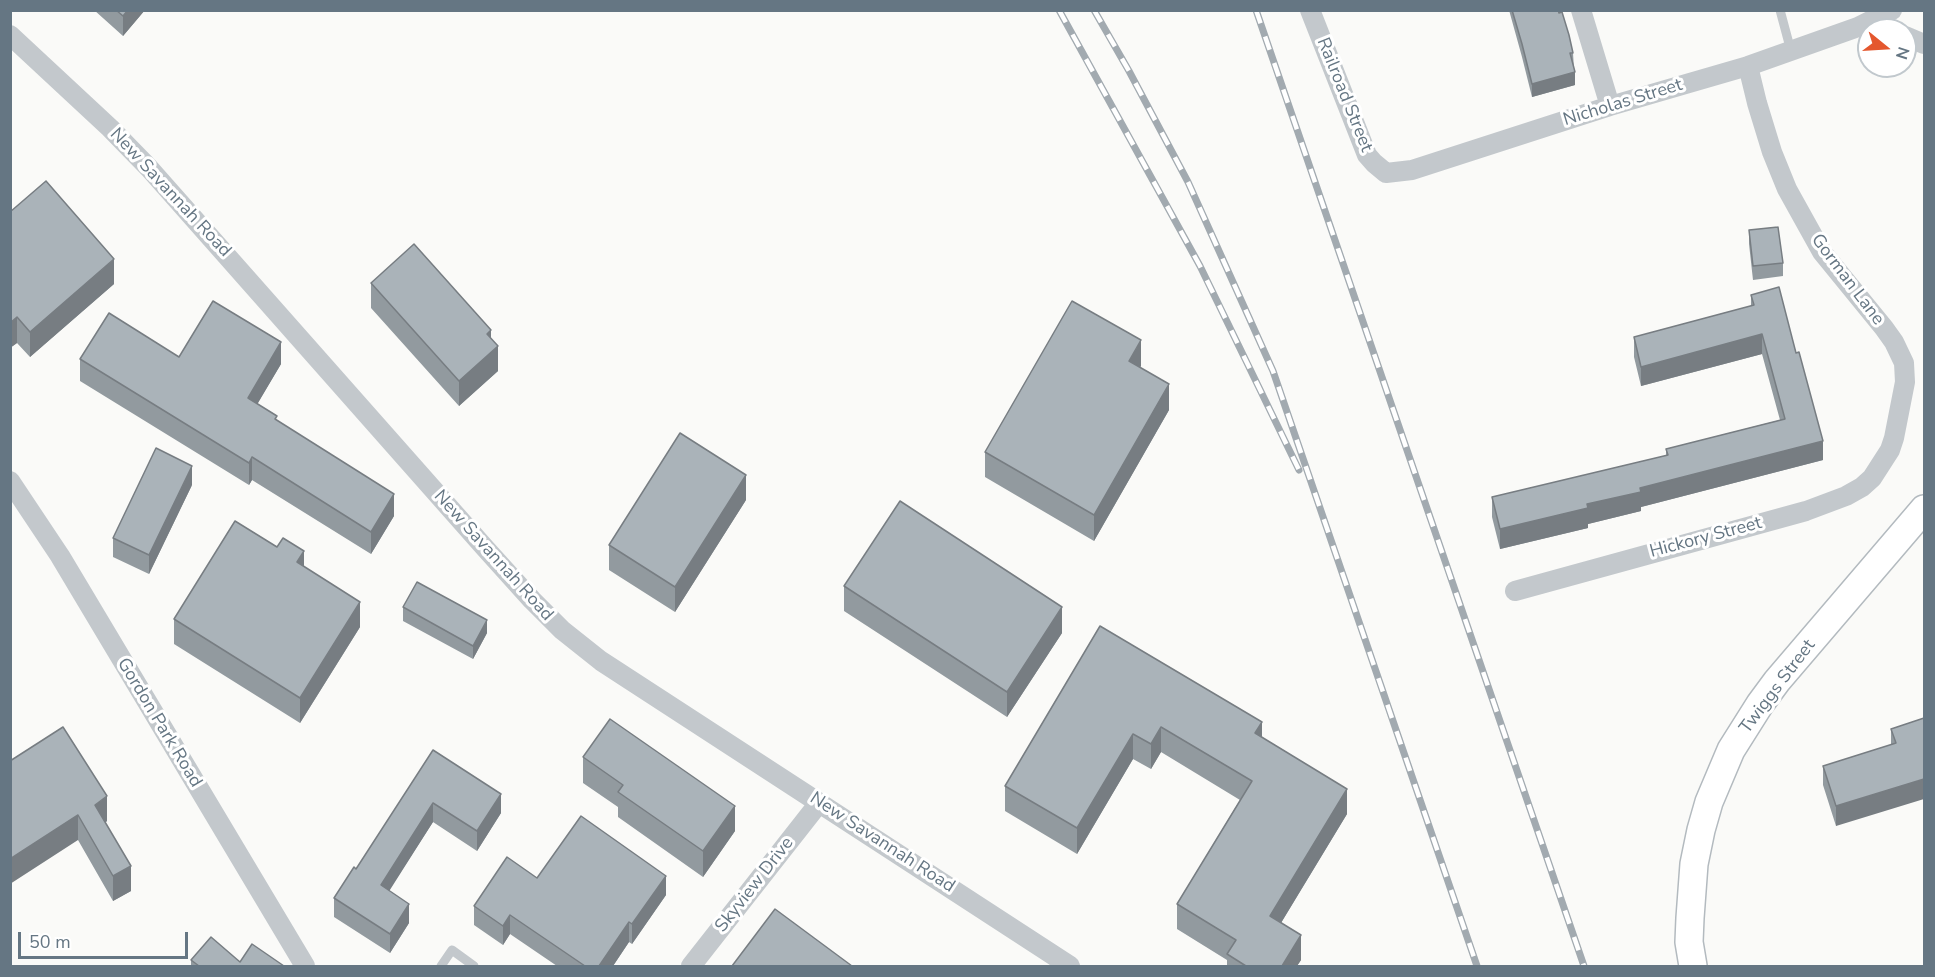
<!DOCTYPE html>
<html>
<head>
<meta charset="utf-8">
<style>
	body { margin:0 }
	#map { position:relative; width:1935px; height:977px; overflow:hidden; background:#fafaf8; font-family:"Nunito Sans",sans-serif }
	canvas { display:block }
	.frame { position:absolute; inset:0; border:12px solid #657683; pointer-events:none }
	.north { position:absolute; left:1857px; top:18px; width:60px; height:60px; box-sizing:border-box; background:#fff; border:2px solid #c1c8cd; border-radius:50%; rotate:108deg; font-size:16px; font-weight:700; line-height:24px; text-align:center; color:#657683 }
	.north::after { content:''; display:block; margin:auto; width:21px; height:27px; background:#e4572e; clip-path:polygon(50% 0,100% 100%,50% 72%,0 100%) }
	.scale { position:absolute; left:18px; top:932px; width:170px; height:27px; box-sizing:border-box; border:3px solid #657683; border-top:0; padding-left:8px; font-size:18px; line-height:21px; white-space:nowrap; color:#657683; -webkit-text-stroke:4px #fff; paint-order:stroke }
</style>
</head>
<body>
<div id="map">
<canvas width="1935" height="977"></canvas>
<div class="frame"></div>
<div class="north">N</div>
<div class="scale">50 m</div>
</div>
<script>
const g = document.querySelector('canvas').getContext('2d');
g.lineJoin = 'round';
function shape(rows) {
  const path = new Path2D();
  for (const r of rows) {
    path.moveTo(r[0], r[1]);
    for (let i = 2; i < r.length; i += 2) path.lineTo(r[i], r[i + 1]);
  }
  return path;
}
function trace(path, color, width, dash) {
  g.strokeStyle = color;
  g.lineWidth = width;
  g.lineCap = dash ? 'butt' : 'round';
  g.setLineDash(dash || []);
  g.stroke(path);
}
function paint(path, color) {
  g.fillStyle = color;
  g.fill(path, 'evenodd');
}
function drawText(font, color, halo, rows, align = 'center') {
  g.font = font + ' "Nunito Sans",sans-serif';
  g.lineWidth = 6;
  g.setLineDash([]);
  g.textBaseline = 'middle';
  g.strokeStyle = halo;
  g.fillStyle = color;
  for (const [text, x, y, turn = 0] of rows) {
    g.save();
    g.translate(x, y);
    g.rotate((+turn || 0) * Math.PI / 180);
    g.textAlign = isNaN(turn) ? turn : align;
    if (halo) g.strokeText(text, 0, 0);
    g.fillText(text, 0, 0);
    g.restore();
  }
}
const secondary = shape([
	[1693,966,1689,942,1690,918,1694,864,1701,830,1709,802,1731,750,1760,704,1777,681,1924,509]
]);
trace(secondary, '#b3babf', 30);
trace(shape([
	[1780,10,1791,51],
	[441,966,452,950,474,966]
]), '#c3c8cc', 9);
trace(shape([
	[1310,10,1367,155,1374,163,1386,173,1412,170,1610,106,1748,66,1858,27,1892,10],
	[1581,10,1610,106],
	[10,35,110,128,149,168,485,548,532,600,562,630,601,661,1070,966],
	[1905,36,1924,44],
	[10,481,60,556,305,966],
	[1515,591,1806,511,1846,496,1862,487,1872,478,1890,450,1894,438,1905,382,1904,363,1894,342,1884,328,1822,252,1787,189,1772,152,1757,103,1748,66],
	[691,966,819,803]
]), '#c3c8cc', 20);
trace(secondary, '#fff', 27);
const rail = shape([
	[1059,10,1200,266,1299,470],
	[1094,10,1129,71,1188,182,1273,371,1477,966],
	[1256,10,1584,966]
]);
trace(rail, '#a2aab0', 7);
trace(rail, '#fff', 4.5, [14]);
paint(shape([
	[94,10,145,10,123,36],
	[1509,10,1558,10,1573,53,1575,85,1532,97,1522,57],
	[10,212,114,284,30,357,17,343,10,348],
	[1749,230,1783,263,1783,276,1753,280,1749,244],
	[371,283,491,338,498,371,459,406,371,308],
	[1751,295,1823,460,1641,507,1641,511,1588,524,1588,528,1500,549,1492,517,1492,497,1666,456,1666,449,1780,420,1762,354,1641,386,1634,357,1634,337,1751,306],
	[179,357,281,364,257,404,394,516,371,554,252,480,249,485,80,381,80,359],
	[1141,366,1140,367,1169,410,1094,541,985,477,985,452],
	[192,485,149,574,113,557,113,538],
	[746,500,675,612,609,570,609,545],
	[304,567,360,627,300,723,174,644,174,619],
	[844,586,1062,633,1007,717,844,611],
	[403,607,487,633,473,659,403,621],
	[1100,626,1262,737,1347,814,1281,923,1301,960,1297,966,1227,966,1227,960,1177,929,1177,904,1240,800,1161,752,1151,769,1133,759,1077,854,1005,811,1005,786],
	[1924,718,1836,826,1823,785,1823,766,1891,745,1891,729],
	[433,750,501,813,477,851,433,822,389,890,409,923,390,953,334,917,334,898,356,869],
	[583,757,735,831,703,877,618,817,618,807,583,783],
	[10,761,107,821,105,823,131,891,113,901,78,840],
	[537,878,666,895,632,944,629,942,613,966,557,966,510,934,503,945,474,925,474,906],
	[191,960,240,962,284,966,191,966]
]), '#929a9f');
paint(shape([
	[128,10,145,10,123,36,123,16],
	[1575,72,1575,85,1532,97,1532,84],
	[114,259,114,284,30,357,30,332],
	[17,317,17,343,10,348,10,323],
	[491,330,491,352,498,346,498,371,459,406,459,381,487,334],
	[1762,334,1762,354,1641,386,1641,367],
	[1141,340,1141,366,1129,386,1129,361],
	[281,342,281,364,248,420,248,398],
	[1169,384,1169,410,1094,541,1094,515],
	[1823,441,1823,460,1641,507,1641,511,1588,524,1588,528,1500,549,1500,529,1640,488],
	[252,457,252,480,249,485,249,463],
	[192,466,192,485,149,574,149,555],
	[746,475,746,500,675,612,675,587],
	[394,494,394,516,371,554,371,532],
	[304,551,304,576,297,562],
	[360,602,360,627,300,723,300,698],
	[1062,607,1062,633,1007,717,1007,692],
	[487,620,487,633,473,659,473,646],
	[1262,722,1262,747,1255,733],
	[1161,727,1161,752,1151,769,1151,744],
	[1133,734,1133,759,1077,854,1077,828],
	[1924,779,1924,799,1836,826,1836,806],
	[1347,789,1347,814,1270,941,1270,916],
	[501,794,501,813,477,851,477,831],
	[107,796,107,821,95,829,95,805],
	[433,803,433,822,381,904,381,885],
	[735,806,735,831,703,877,703,851],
	[78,815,78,840,10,884,10,859],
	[131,866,131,891,113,901,113,876],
	[666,876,666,895,632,944,632,924],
	[409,904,409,923,390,953,390,934],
	[510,915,510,934,503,945,503,926],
	[629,922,629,942,613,966,599,966],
	[1301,935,1301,960,1297,966,1282,966]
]), '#777d82');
const building = shape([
	[116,10,128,10,123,16,116,10],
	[1512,10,1558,10,1559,13,1562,12,1569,35,1573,53,1570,53,1575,72,1532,84,1522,44,1512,10],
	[46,181,114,259,30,332,17,317,10,323,10,212,46,181],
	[1778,227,1783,263,1753,266,1749,230,1778,227],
	[414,244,491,330,487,334,498,346,459,381,371,283,414,244],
	[1779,287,1796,353,1799,352,1823,441,1640,488,1641,492,1587,504,1588,508,1500,529,1492,497,1668,455,1666,449,1785,419,1762,334,1641,367,1634,337,1754,305,1751,295,1779,287],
	[213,301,281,342,248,398,277,416,275,419,394,494,371,532,252,457,249,463,80,359,109,313,179,357,213,301],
	[1072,301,1141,340,1129,361,1169,384,1094,515,985,452,1072,301],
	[680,433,746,475,675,587,609,545,680,433],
	[156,448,192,466,149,555,113,538,156,448],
	[900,501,1062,607,1007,692,844,586,900,501],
	[235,521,277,547,283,538,304,551,297,562,360,602,300,698,174,619,235,521],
	[417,582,487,620,473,646,403,607,417,582],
	[1100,626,1262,722,1255,733,1347,789,1270,916,1301,935,1282,966,1246,966,1227,954,1236,940,1177,904,1252,781,1161,727,1151,744,1133,734,1077,828,1005,786,1100,626],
	[1924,718,1924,779,1836,806,1823,766,1896,743,1891,729,1924,718],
	[610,719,735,806,703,851,618,792,623,785,583,757,610,719],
	[63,727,107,796,95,805,131,866,113,876,78,815,10,859,10,761,63,727],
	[433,750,501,794,477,831,433,803,381,885,409,904,390,934,334,898,354,867,356,869,433,750],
	[581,816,666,876,632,924,629,922,599,966,585,966,510,915,503,926,474,906,507,857,537,878,581,816],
	[775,909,852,966,732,966,775,909],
	[211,937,240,962,252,944,284,966,199,966,191,960,211,937]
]);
paint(building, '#aab3b9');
trace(building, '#777d82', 1.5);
drawText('18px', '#657683', '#fff', [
	["Railroad Street",1344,95,68],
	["Nicholas Street",1623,103,-17],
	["New Savannah Road",170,193,47],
	["Gorman Lane",1847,280,53],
	["Hickory Street",1706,538,-15],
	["New Savannah Road",493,556,48],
	["Twiggs Street",1778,687,-53],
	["Gordon Park Road",159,723,59],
	["New Savannah Road",882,843,33],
	["Skyview Drive",755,885,-52]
]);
</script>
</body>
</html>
